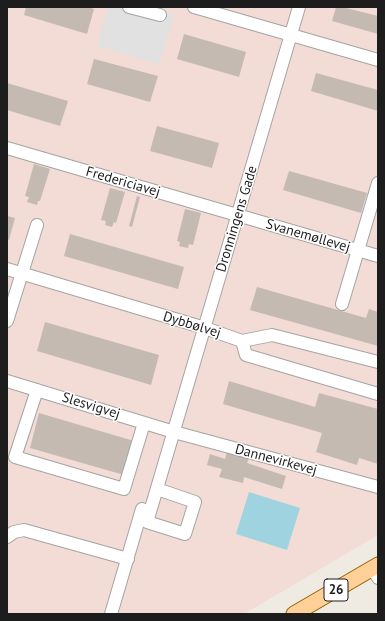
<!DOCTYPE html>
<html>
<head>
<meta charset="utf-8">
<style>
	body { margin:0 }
	#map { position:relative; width:385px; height:621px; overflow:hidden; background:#efebe3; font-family:"PT Sans",sans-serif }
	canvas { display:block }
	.frame { position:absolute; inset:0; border:8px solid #1d1d1d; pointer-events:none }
</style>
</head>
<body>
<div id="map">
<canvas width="385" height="621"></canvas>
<div class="frame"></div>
</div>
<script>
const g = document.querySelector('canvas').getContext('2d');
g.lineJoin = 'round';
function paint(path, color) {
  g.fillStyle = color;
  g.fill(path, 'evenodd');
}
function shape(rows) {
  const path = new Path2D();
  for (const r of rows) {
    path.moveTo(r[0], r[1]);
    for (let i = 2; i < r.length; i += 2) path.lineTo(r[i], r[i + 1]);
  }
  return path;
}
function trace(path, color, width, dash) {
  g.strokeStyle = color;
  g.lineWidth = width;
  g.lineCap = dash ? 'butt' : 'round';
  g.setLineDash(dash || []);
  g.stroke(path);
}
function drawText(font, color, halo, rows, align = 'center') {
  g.font = font + ' "PT Sans",sans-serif';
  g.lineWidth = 3;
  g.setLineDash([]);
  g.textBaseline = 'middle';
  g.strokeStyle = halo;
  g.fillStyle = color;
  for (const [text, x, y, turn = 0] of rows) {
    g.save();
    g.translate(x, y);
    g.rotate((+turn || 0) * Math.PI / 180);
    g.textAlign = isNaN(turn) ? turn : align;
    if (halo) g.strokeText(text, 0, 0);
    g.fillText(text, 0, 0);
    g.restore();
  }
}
paint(shape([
	[7,7,378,7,378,535,244,614,7,614]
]), '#f2dcd5');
paint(shape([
	[108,7,150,7,174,14,159,64,97,46]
]), '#e1e1e1');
paint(shape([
	[249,492,300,508,287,550,236,534]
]), '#a0d3e0');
paint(shape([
	[26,7,88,7,94,9,87,34,24,15],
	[336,7,342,7,378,16,378,34,332,21],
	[184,34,246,52,239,77,177,59],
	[94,59,158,76,150,102,87,84],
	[316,73,378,90,378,111,311,91],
	[7,83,68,101,60,126,7,110],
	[157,126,219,143,212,168,150,151],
	[34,164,50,169,40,201,38,201,37,205,27,202,29,197,25,196],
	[289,171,367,193,361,213,283,190],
	[110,188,125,192,116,223,114,222,112,227,105,225,106,221,101,220],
	[137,196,140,197,132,227,129,226],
	[185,209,201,213,193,245,189,244,188,248,179,246,180,242,177,241],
	[7,216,15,218,9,240,7,239],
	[70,234,184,267,178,289,64,256],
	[257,287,366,318,369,309,378,312,378,346,250,310],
	[45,322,159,355,151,385,37,351],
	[229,381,315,407,319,393,378,409,378,464,359,458,357,465,316,452,322,433,223,404],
	[39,413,134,441,124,475,30,448],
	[228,449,250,455,247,463,286,476,282,489,244,477,243,483,219,477,222,469,207,465,210,454,225,459]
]), '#c4bab2');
const minor = shape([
	[129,7,160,15],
	[194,7,378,60],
	[7,148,378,256],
	[7,269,205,328,242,341,272,335,378,362],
	[342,304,378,183],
	[7,321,37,225],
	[242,341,246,355,378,394],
	[7,381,174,432,378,487],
	[37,390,15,457,124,489,144,423],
	[157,489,195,502,185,534,147,522,299,7],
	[7,537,14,532,24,530,128,559],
	[372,568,378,578],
	[111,614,142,509]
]);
const major = shape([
	[294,614,378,565]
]);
trace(minor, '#a4a4a4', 14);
trace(major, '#976100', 17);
trace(minor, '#fff', 12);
trace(major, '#ffd098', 15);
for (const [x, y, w] of [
	[336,590,24]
]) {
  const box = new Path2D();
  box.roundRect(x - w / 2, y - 11, w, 22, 3);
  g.fillStyle = '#fff';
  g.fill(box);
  trace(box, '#1d1d1d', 1);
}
drawText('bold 13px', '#1d1d1d', null, [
	["26",336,590]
]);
drawText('14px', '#1d1d1d', '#fff', [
	["Fredericiavej",123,182,16],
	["Dronningens Gade",237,219,-73],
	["Svanemøllevej",308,236,16],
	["Dybbølvej",192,325,17],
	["Slesvigvej",91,406,17],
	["Dannevirkevej",276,460,15]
]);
</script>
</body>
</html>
